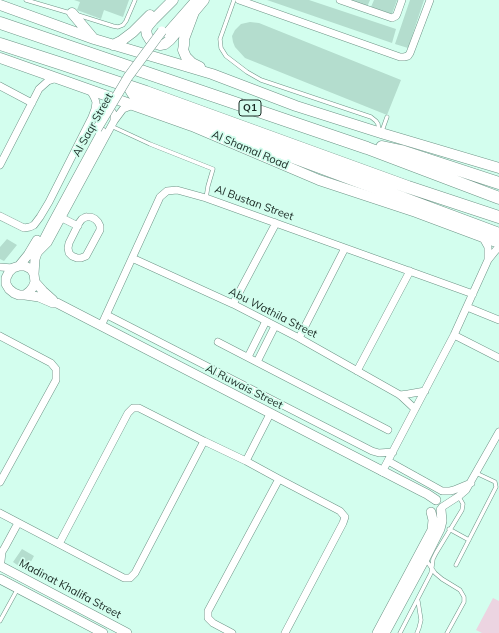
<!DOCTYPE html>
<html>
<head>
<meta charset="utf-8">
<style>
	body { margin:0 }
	canvas { display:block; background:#d3feee }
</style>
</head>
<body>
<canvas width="499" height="633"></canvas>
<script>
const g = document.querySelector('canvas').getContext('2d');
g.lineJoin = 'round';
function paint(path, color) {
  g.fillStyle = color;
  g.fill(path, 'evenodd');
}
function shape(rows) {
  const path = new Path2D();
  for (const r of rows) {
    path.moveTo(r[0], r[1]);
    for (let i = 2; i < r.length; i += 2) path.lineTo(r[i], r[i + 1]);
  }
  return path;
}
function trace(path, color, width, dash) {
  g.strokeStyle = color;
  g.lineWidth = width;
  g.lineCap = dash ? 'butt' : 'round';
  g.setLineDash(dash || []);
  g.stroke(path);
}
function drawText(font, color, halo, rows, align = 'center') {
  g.font = font + ' Mulish,sans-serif';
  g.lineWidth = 3.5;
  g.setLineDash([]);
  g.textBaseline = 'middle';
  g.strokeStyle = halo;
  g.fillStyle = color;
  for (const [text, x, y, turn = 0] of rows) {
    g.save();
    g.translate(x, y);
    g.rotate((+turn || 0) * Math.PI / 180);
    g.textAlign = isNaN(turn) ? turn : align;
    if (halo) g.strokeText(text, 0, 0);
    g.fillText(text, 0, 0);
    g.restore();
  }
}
paint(shape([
	[493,598,499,601,499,633,482,633,476,630]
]), '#ecd4e1');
paint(shape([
	[74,0,129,0,123,17,104,10,101,19,77,10,80,2],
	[267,0,309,0,396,29,392,43],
	[347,0,370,0,367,7],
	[374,0,397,0,392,14,371,7],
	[410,0,424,0,408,48,395,44],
	[250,22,259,23,401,80,387,115,245,58,235,47,233,42,232,36,235,30,241,24],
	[7,239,17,245,4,261,0,259,0,247],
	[22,549,34,556,26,571,13,562]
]), '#b4ddce');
const service = shape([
	[26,0,70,13],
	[234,0,220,39,221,48,226,56,247,72,261,80,371,117,376,121,378,124,379,132],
	[78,15,113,26,118,27,123,25,126,21,135,0],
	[111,126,150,144,213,169,208,186,206,198],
	[382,131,387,117],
	[449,529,469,540],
	[426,560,435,573,442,579,460,590,464,597,464,602,447,633],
	[456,565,496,487,495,482,493,481,476,473],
	[0,621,17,590],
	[400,633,431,573,432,567,433,559,436,553,462,510,463,504,459,497],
	[417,633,419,628,421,620,418,601]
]);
const minor = shape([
	[239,0,400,57,404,57,408,56,410,53,430,0],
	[340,0,392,18,396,16,397,14,402,0],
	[0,86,32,103],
	[95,109,100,107,106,107,111,110,114,115,114,121],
	[0,165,39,89,48,81,57,78],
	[0,216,24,228,30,227,34,225,40,217,49,202,92,117,95,109,96,102,94,97,90,90],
	[86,217,91,217,95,219,98,222,100,226,100,230,86,256,81,258,77,258,72,256,69,253,68,248,69,243,79,223,82,219,86,217],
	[62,218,78,226],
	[483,238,488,247,488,260],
	[39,252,48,243,114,121,123,109,133,105],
	[132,258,233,304,299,338,400,395,415,409],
	[0,267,13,268],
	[233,304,276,223],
	[467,307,499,320],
	[107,315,372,451,379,453,393,452],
	[101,326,160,197,167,191,177,190,206,198,473,294],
	[454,335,499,358],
	[0,336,51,363,56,369,56,380,0,482],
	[299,338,345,248],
	[218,342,388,430],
	[248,357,266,321],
	[257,362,275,326],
	[357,371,410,271],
	[400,395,408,394,425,391],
	[246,461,270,414],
	[388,461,442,491,450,491,454,490,471,483],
	[382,472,454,335,488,260,496,250,499,248],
	[442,507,459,496,466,490,499,432],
	[0,513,124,578,130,578,135,573,204,441],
	[59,544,128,413,133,408,139,408,204,441,246,461,279,479,340,511,345,517,343,523,285,633],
	[1,561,2,552,5,547,18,523],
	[232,633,213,623,208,618,208,611,279,479]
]);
const tertiary = shape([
	[167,33,196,0],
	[19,266,28,255,37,240],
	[34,274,31,269,25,266,19,266,13,268,9,272,6,278,6,284,9,289,14,293,19,295,25,295,30,291,33,287,35,282,34,274,35,259,37,253,52,224,102,132],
	[35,282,43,291,53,300],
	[25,295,39,297,53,303,57,303,421,491,427,494,436,500],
	[2,567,127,633],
	[0,579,103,633],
	[377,633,432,530,433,520,431,512],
	[385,633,425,559,440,529,442,521,441,510]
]);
const secondary = shape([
	[173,0,153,20,148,26,146,30,147,35,150,40,154,43,160,45,165,44,170,40,194,12],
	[0,5,94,39,212,74,296,106,381,133,499,168],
	[72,13,93,38],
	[113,45,121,41,133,32,150,15],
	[0,58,192,126,319,180,416,212,499,243],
	[200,67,192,63,186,57,183,50,184,45,184,39,194,12,204,0]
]);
const motorway = shape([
	[0,23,367,148,499,198],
	[0,44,62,64,146,92,408,187,499,217],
	[130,88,133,93,136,97,140,100,145,102,499,234],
	[382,147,401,151,499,183]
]);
trace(service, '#6d9486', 4.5);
trace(minor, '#6d9486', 8);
trace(tertiary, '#6d9486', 10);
trace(secondary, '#6d9486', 11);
trace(motorway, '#6d9486', 13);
trace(service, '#fff', 3.5);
trace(minor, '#fff', 7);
trace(tertiary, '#fff', 9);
trace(secondary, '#fff', 10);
trace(motorway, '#fff', 12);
const tertiaryBridge = shape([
	[97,129,128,77,162,31]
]);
trace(tertiaryBridge, '#6d9486', 10, []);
trace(tertiaryBridge, '#fff', 9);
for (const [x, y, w] of [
	[250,108,22]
]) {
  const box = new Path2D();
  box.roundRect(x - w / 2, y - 8, w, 16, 3);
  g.fillStyle = '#d3feee';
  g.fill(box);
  trace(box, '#1a2a24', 1);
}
drawText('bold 10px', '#1a2a24', null, [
	["Q1",250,108]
]);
drawText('11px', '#1a2a24', '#d3feee', [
	["Al Saqr Street",93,125,-61],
	["Al Shamal Road",250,150,23],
	["Al Bustan Street",254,203,20],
	["Abu Wathila Street",273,313,27],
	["Al Ruwais Street",244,387,27],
	["Madinat Khalifa Street",70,589,28]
]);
</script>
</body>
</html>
